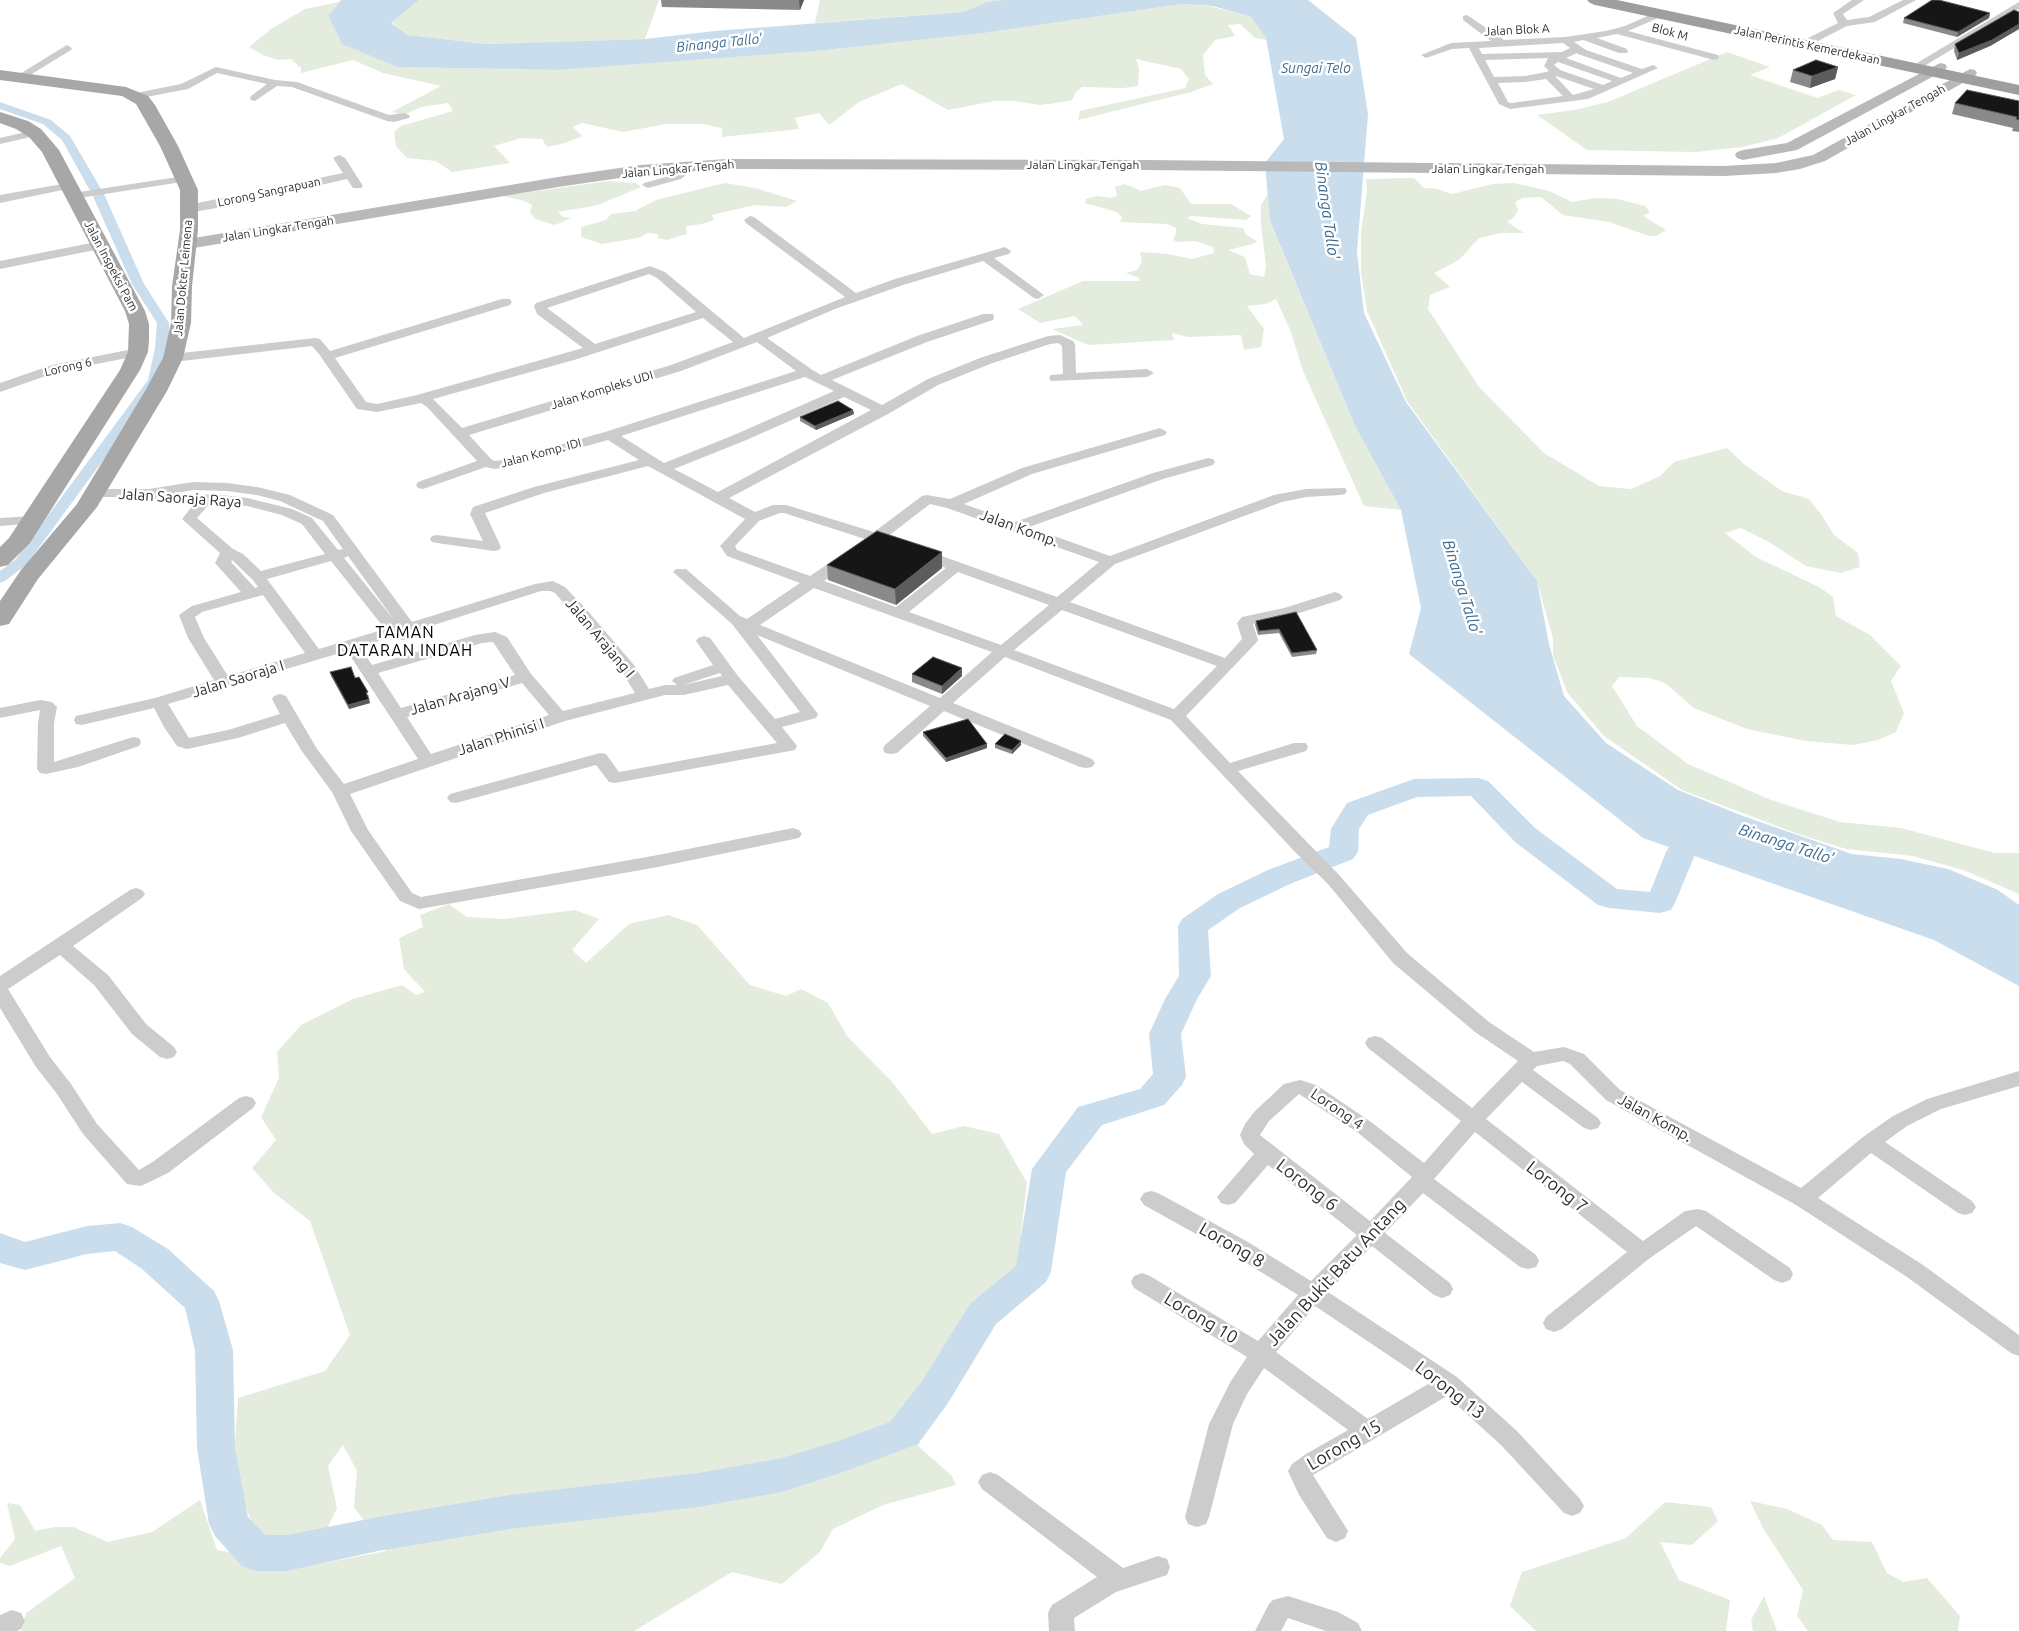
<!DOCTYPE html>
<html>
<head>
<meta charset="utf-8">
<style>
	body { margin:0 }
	canvas { display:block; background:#fff }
</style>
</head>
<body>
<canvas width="2019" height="1631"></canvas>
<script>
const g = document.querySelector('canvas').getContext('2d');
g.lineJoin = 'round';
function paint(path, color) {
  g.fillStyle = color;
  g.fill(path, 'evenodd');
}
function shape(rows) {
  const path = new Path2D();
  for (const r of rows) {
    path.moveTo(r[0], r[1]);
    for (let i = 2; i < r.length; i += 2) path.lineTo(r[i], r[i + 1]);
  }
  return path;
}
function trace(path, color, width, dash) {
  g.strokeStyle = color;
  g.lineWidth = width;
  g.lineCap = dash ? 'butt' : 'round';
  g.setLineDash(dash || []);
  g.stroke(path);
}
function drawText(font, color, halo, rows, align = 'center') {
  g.font = font + ' Ubuntu,sans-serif';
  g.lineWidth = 5;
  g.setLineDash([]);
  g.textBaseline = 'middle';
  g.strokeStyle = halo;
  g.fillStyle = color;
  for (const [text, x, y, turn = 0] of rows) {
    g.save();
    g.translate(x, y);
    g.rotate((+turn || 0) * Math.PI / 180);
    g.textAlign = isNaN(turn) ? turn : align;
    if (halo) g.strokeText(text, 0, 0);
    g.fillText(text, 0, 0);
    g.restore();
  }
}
paint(shape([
	[419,0,659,0,645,39,486,44,408,35,391,22],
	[820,0,1002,0,987,2,963,12,815,23],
	[339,2,328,16,342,43,399,67,556,70,816,51,980,33,1182,4,1209,6,1251,17,1266,38,1266,40,1255,38,1240,24,1228,25,1235,36,1215,40,1203,55,1205,75,1213,84,1191,92,1078,120,1080,111,1185,88,1189,79,1181,69,1136,59,1139,68,1138,86,1123,88,1082,87,1076,92,1072,100,1056,103,1040,105,1014,101,995,101,948,110,902,84,859,102,829,125,819,113,795,118,799,129,722,137,722,128,703,124,666,124,623,132,582,123,573,127,582,136,565,143,547,147,542,139,521,138,494,146,510,163,452,172,436,161,407,158,396,146,394,132,401,126,453,111,448,103,421,107,404,115,392,112,441,86,383,73,353,60,301,73,301,68,291,59,278,60,263,55,249,47,271,29,305,9],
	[1727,52,1770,67,1750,75,1817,98,1839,90,1856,95,1778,138,1743,147,1696,152,1587,150,1537,115,1574,110,1608,102],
	[1414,178,1424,188,1437,189,1452,194,1493,184,1514,183,1549,191,1572,202,1596,198,1618,199,1645,206,1650,212,1643,216,1666,230,1656,236,1649,236,1609,222,1563,215,1541,197,1523,198,1515,202,1518,210,1514,217,1507,222,1524,233,1501,233,1479,238,1459,260,1434,273,1450,287,1430,295,1428,309,1479,387,1544,453,1599,486,1631,489,1660,476,1674,462,1727,448,1745,465,1782,491,1809,499,1823,517,1834,535,1858,553,1860,567,1841,573,1806,566,1769,542,1741,528,1725,533,1756,557,1819,587,1833,597,1836,616,1870,635,1901,666,1891,681,1904,713,1896,732,1878,740,1853,745,1806,741,1747,729,1694,708,1665,683,1649,678,1619,677,1612,686,1637,726,1688,764,1771,800,1840,822,1901,828,1995,853,2019,853,2019,894,1966,871,1913,856,1846,849,1795,833,1682,790,1604,736,1567,692,1553,655,1553,639,1537,581,1407,401,1367,311,1361,273,1361,232,1367,191,1366,179],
	[608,181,636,183,641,187,598,205,558,212,563,217,571,218,555,225,535,219,530,212,532,205,525,201,503,196],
	[725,183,755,188,797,201,786,207,755,205,712,215,714,220,702,224,686,226,687,234,667,240,658,238,658,234,648,233,638,238,602,244,581,237,581,227,606,220,611,214,635,211,656,200],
	[1125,184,1141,191,1165,185,1180,188,1191,204,1231,204,1251,216,1246,220,1191,216,1187,218,1202,224,1243,228,1246,235,1257,241,1253,244,1228,250,1245,257,1250,274,1264,277,1266,267,1261,223,1261,205,1268,194,1270,222,1355,426,1401,510,1364,506,1303,371,1291,332,1276,299,1266,304,1247,306,1264,329,1261,347,1244,350,1241,335,1188,337,1172,333,1174,340,1088,345,1052,329,1083,325,1075,316,1040,323,1018,309,1083,281,1140,281,1139,278,1126,273,1137,270,1142,262,1140,252,1168,254,1192,259,1214,253,1213,247,1195,241,1178,242,1173,240,1176,233,1176,228,1167,224,1120,222,1122,217,1117,212,1085,203,1086,199,1097,196,1111,198,1117,196,1115,187],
	[449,904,467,917,504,919,575,910,599,919,572,950,586,963,629,924,668,915,697,925,750,985,786,996,801,989,828,1003,847,1036,893,1083,932,1134,964,1126,999,1134,1027,1183,1021,1232,1021,1271,973,1314,918,1446,952,1476,956,1485,883,1505,833,1529,820,1552,782,1584,732,1572,634,1631,21,1631,26,1613,75,1578,61,1546,10,1566,0,1563,0,1558,15,1539,7,1503,20,1505,35,1531,55,1527,73,1527,108,1542,152,1532,200,1500,217,1550,309,1566,386,1551,354,1507,357,1471,343,1445,328,1466,337,1508,324,1535,279,1541,255,1531,233,1473,238,1398,325,1371,350,1335,310,1221,273,1192,252,1168,276,1140,261,1117,279,1078,277,1052,301,1025,353,999,402,985,416,995,425,992,404,969,399,938,423,927,420,915],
	[1750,1501,1787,1509,1822,1525,1833,1540,1872,1542,1887,1573,1903,1582,1927,1578,1960,1616,1958,1631,1808,1631,1797,1616,1803,1590,1763,1528],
	[1665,1502,1711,1507,1718,1521,1692,1545,1660,1542,1679,1580,1730,1600,1726,1631,1536,1631,1510,1606,1522,1572,1626,1538],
	[1764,1596,1777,1631,1753,1631,1751,1620]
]), '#e4ecdd');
paint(shape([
	[341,0,419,0,391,23,408,35,486,44,645,39,715,31,963,12,987,2,1002,0,1308,0,1356,38,1368,114,1357,252,1364,313,1406,402,1537,581,1549,644,1564,696,1606,743,1678,790,1743,816,1852,854,1901,859,1948,869,1998,890,2019,905,2019,986,1934,940,1643,838,1409,654,1421,608,1401,510,1355,426,1270,221,1265,163,1284,139,1266,38,1251,17,1213,6,1182,4,983,33,816,51,558,70,398,67,342,44,328,16]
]), '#caddec');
paint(shape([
	[0,102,51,120,70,136,104,194,144,284,169,323,169,348,162,380,26,565,5,581,0,583,0,571,16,559,148,380,155,348,157,323,132,284,92,194,62,140,43,124,0,109,0,102]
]), '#caddec');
paint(shape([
	[1478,778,1488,781,1535,828,1617,889,1650,892,1666,852,1692,812,1702,809,1712,812,1716,818,1696,852,1675,903,1671,910,1660,913,1609,908,1598,905,1515,842,1471,796,1417,797,1368,815,1359,829,1358,852,1353,859,1290,884,1240,908,1208,930,1211,976,1197,999,1181,1034,1186,1077,1182,1085,1164,1105,1102,1125,1066,1172,1051,1272,1046,1282,996,1324,948,1403,918,1444,846,1471,782,1492,698,1507,510,1529,378,1551,287,1571,256,1571,242,1566,215,1536,209,1524,197,1448,195,1350,185,1308,142,1269,115,1251,87,1254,25,1270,0,1263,0,1233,25,1242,87,1226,120,1223,132,1227,168,1249,214,1291,219,1301,233,1350,235,1448,248,1517,265,1535,287,1535,378,1517,510,1495,698,1473,782,1458,841,1440,890,1422,922,1381,970,1304,1016,1266,1032,1169,1078,1107,1140,1089,1153,1074,1149,1034,1165,999,1179,976,1178,926,1182,919,1218,894,1268,870,1329,847,1331,829,1347,803,1414,779,1478,778]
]), '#caddec');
paint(shape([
	[1852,0,1864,0,1843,14,1847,20,1869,17,1903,0,1916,0,1875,22,1847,26,1816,42,1808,42,1808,38,1838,23,1833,13,1852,0],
	[2019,2,2019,9,1926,65,1922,66,1917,63,2019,2],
	[1661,10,1665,11,1665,15,1628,31,1718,55,1719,57,1718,59,1714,60,1617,34,1597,38,1627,49,1628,51,1627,53,1619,53,1583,40,1574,42,1586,50,1642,69,1653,65,1658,68,1588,99,1510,109,1499,104,1469,48,1452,49,1426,58,1421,55,1451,43,1491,41,1463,20,1463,16,1467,15,1504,40,1565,37,1606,31,1625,26,1661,10],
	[1563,43,1570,48,1562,52,1482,54,1479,48,1563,43],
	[1577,53,1578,54,1633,73,1621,78,1566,58,1577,53],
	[1548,58,1544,66,1549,71,1546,72,1525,76,1494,77,1485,60,1548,58],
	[1558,62,1612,81,1603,85,1560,70,1554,65,1558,62],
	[1555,76,1556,76,1594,89,1573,95,1555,76],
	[1546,79,1563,96,1511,103,1508,102,1498,83,1525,82,1546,79],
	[67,45,72,48,71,50,22,80,14,80,13,78,67,45],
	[216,67,275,80,297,82,389,115,405,113,410,116,409,118,394,122,387,121,292,87,277,86,255,101,251,100,250,98,251,96,267,84,217,73,188,89,136,99,131,96,136,93,181,84,216,67],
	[35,130,41,133,39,135,0,144,0,138,35,130],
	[339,155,345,158,363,186,361,188,353,188,347,179,233,205,188,213,182,209,188,205,343,173,333,158,339,155],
	[686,163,692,166,687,174,681,179,648,188,642,185,644,183,673,175,682,164,686,163],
	[184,176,190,179,188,181,73,199,67,196,73,193,184,176],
	[68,183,72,184,74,186,72,188,0,203,0,195,68,183],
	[750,216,754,217,856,293,895,279,1005,247,1011,251,1009,254,994,258,1044,295,1038,299,1034,298,983,261,903,285,835,309,767,338,811,369,821,375,917,336,983,314,993,314,994,317,993,320,927,342,832,380,882,405,928,379,980,358,1048,336,1060,335,1073,341,1075,344,1076,373,1147,369,1154,373,1147,377,1051,381,1049,378,1051,375,1063,374,1062,346,1058,343,1050,344,990,364,938,385,888,414,729,498,755,512,773,505,786,505,874,532,922,496,927,495,950,499,1022,468,1160,428,1167,432,1165,435,1032,474,964,504,1015,522,1153,473,1208,458,1213,459,1215,462,1213,465,1163,479,1029,527,1110,556,1274,495,1306,489,1345,488,1347,491,1345,494,1340,495,1306,497,1282,502,1115,564,1070,602,1225,658,1242,639,1237,623,1242,617,1284,608,1335,592,1340,594,1343,597,1340,600,1293,615,1253,624,1258,640,1256,643,1186,716,1230,763,1294,743,1306,743,1308,747,1306,751,1238,771,1340,876,1407,953,1489,1022,1534,1052,1564,1047,1584,1054,1620,1090,1801,1188,1863,1137,1893,1116,1927,1099,2019,1071,2019,1086,1941,1109,1907,1126,1885,1142,1972,1201,1976,1207,1972,1213,1965,1215,1958,1213,1871,1153,1818,1198,1923,1265,2019,1335,2019,1356,2011,1353,1907,1277,1796,1205,1606,1100,1570,1064,1563,1061,1537,1066,1533,1070,1598,1118,1601,1123,1598,1128,1591,1130,1584,1128,1522,1082,1486,1119,1643,1241,1685,1211,1698,1209,1706,1211,1790,1268,1793,1274,1790,1280,1782,1283,1774,1280,1696,1226,1650,1258,1562,1329,1554,1332,1546,1329,1543,1323,1546,1317,1627,1252,1475,1132,1434,1179,1536,1255,1539,1261,1536,1267,1528,1269,1520,1267,1423,1193,1385,1233,1450,1283,1453,1289,1450,1295,1442,1298,1434,1295,1372,1246,1328,1292,1457,1377,1517,1431,1580,1499,1584,1506,1580,1513,1572,1516,1564,1513,1501,1445,1447,1396,1313,1475,1348,1531,1345,1538,1336,1542,1327,1538,1299,1495,1288,1471,1292,1464,1306,1454,1348,1430,1264,1368,1247,1394,1233,1424,1209,1517,1206,1524,1197,1527,1188,1524,1185,1517,1209,1424,1231,1381,1247,1357,1134,1288,1131,1282,1134,1276,1142,1273,1150,1276,1258,1341,1298,1295,1232,1254,1144,1205,1140,1199,1144,1193,1151,1191,1158,1193,1248,1242,1311,1281,1357,1235,1268,1165,1235,1203,1228,1205,1221,1203,1217,1197,1254,1154,1244,1144,1240,1135,1245,1124,1255,1111,1284,1084,1300,1080,1307,1082,1318,1086,1371,1122,1424,1163,1461,1121,1368,1048,1365,1043,1368,1038,1375,1036,1382,1038,1472,1108,1518,1061,1475,1032,1393,963,1328,884,1296,853,1171,720,1005,657,953,703,1092,759,1095,763,1092,767,1086,768,1080,767,944,711,897,753,891,754,885,753,883,749,885,745,930,706,757,635,818,714,816,718,782,727,797,746,795,750,615,783,609,782,596,765,456,803,450,802,447,798,450,794,600,753,606,754,619,772,777,743,728,685,684,695,665,695,565,721,350,794,368,830,412,893,421,897,658,855,793,828,799,830,802,834,799,838,658,867,419,909,400,901,351,831,332,792,301,750,285,723,238,738,187,749,177,746,164,727,154,708,82,725,76,724,74,720,76,716,155,698,214,680,188,638,179,615,192,606,241,592,215,563,220,553,182,519,201,495,213,494,247,498,292,509,312,518,338,550,343,549,323,521,280,501,257,495,227,491,193,490,166,495,165,499,160,500,149,497,93,497,88,496,86,493,88,490,93,489,149,489,193,482,227,483,257,487,290,495,333,515,412,622,535,584,553,581,565,587,586,609,634,665,649,689,665,685,677,685,672,681,674,678,713,665,696,641,698,638,704,636,710,638,738,676,775,719,800,712,732,624,673,572,676,569,686,569,740,616,747,619,800,583,727,556,720,546,745,519,648,466,544,493,485,513,501,547,499,550,494,551,437,543,432,542,430,539,432,536,437,535,483,541,470,514,473,507,534,487,639,460,608,440,510,467,494,469,486,467,423,489,418,488,416,485,418,482,477,461,427,407,421,403,377,412,357,409,319,354,312,346,173,362,166,358,173,354,315,338,320,339,330,351,502,299,510,299,512,302,510,305,335,358,366,402,377,404,417,395,583,348,537,314,534,306,536,303,650,266,665,272,744,338,845,297,746,223,744,220,750,216],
	[649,274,657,278,696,312,595,344,547,308,649,274],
	[703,318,733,342,671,365,462,428,433,399,574,360,703,318],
	[757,342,796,371,605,432,509,459,495,461,491,459,469,435,681,371,757,342],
	[805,377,834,391,734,435,664,463,621,436,805,377],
	[844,397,871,410,718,492,674,469,744,441,844,397],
	[211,502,247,506,282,515,302,524,325,554,261,571,243,554,233,549,197,518,211,502],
	[930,504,947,508,1099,562,1057,597,919,548,914,550,911,553,914,556,946,568,896,607,824,581,878,543,888,543,890,540,887,537,930,504],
	[780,513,784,513,865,539,810,576,737,550,735,546,759,521,780,513],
	[348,556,395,621,344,558,348,556],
	[232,560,253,580,258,587,255,588,231,562,232,560],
	[331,561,385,629,319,649,267,579,331,561],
	[958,572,1049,605,1001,645,909,612,958,572],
	[814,588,992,652,940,698,760,625,814,588],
	[541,591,550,591,555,593,621,670,635,693,563,711,531,674,507,637,495,632,475,635,372,665,360,647,392,637,403,640,409,638,416,634,418,630,541,591],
	[263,595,305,653,228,676,204,638,195,617,202,612,263,595],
	[1062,610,1217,666,1174,709,1014,650,1062,610],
	[493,642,515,675,401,708,378,673,482,643,493,642],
	[347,651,418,759,344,784,317,749,286,696,280,694,274,696,272,699,280,714,228,730,189,738,168,704,347,651],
	[720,673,722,676,683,685,686,684,720,673],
	[522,683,549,715,431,754,407,717,522,683],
	[1299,1094,1357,1132,1412,1177,1370,1221,1260,1135,1269,1121,1299,1094],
	[1315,1306,1430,1383,1368,1419,1276,1352,1315,1306],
	[101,241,107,245,105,248,0,269,0,261,101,241],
	[138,348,143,349,145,352,143,355,60,371,0,392,0,383,52,365,138,348],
	[33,516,38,517,40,520,38,523,0,526,0,518,33,516],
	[40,700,52,702,57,707,54,723,54,762,133,737,139,738,141,742,139,746,78,767,46,774,40,773,37,769,38,723,40,710,0,718,0,708,40,700],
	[136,888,142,890,145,894,142,898,73,946,108,975,146,1024,174,1047,177,1052,174,1057,167,1059,160,1057,132,1034,94,985,60,955,8,989,50,1057,71,1084,97,1124,139,1170,154,1161,239,1098,246,1096,253,1098,256,1103,253,1108,168,1173,141,1186,127,1184,83,1134,57,1094,36,1067,0,1008,0,976,130,890,136,888],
	[990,1472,998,1475,1123,1568,1158,1556,1167,1559,1170,1567,1167,1575,1116,1592,1074,1618,1075,1631,1049,1631,1048,1613,1052,1605,1097,1577,982,1489,978,1482,982,1475,990,1472],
	[1288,1596,1338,1612,1358,1623,1362,1631,1326,1631,1288,1618,1281,1631,1255,1631,1269,1604,1273,1600,1288,1596],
	[12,1610,21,1613,25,1621,21,1629,17,1631,0,1631,0,1615,12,1610]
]), '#ccc');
paint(shape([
	[1940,63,1945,64,1947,67,1945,70,1797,150,1743,160,1737,158,1735,155,1737,152,1743,150,1787,143,1940,63],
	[1970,69,1975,70,1977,73,1975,76,1825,161,1800,169,1776,173,1724,176,1144,170,727,169,640,175,558,187,188,249,182,248,179,244,182,240,188,239,558,177,640,165,727,159,1144,160,1724,166,1776,163,1813,155,1970,69]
]), '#b9b9b9');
paint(shape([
	[0,70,126,87,148,96,155,105,178,146,198,190,198,230,192,286,191,323,183,358,167,391,97,507,38,579,9,624,0,626,0,601,21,570,77,504,145,391,163,358,171,323,172,286,180,230,180,190,160,146,136,104,122,96,0,80,0,70],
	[0,112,28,121,41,129,59,150,145,311,149,324,149,340,148,352,140,370,30,543,8,565,0,567,0,547,9,538,120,370,128,352,129,324,125,311,42,152,29,137,16,129,0,123,0,112]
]), '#a7a7a7');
paint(shape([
	[1587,0,1617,0,2019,85,2019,95,1595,5,1590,3,1587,0]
]), '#9e9e9e');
paint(shape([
	[661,0,804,0,800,10,662,7],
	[2019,12,2019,29,1990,46,1957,60,1954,51,1955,44],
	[1990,13,1989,18,1957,37,1903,23,1904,18],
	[1838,67,1835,79,1810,88,1790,82,1793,70],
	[2019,101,2019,132,2012,131,2013,128,1952,114,1955,103],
	[853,410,854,414,816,430,800,421,800,417],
	[827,565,942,568,896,605,828,580],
	[1296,612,1317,650,1316,654,1292,657,1279,633,1258,635,1255,625,1256,621],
	[330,672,355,678,369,696,368,697,370,703,349,709,331,676],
	[912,674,962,676,942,694,912,682],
	[923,732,987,744,987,748,946,762,923,736],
	[995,744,1021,745,1012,754,995,748]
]), '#8a8a8a');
paint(shape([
	[799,0,804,0,800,10],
	[1990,13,1989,18,1957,37,1958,32],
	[2019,24,2019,29,1990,46,1957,60,1959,53],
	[1838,67,1835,79,1810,88,1812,76],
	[853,410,854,414,816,430,815,426],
	[942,552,942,568,896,605,895,589],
	[962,668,962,676,942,694,942,686],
	[369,699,370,703,349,709,348,705],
	[1021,741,1021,745,1012,754,1012,750],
	[987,744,987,748,946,762,946,758]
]), '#5c5c5c');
const building = shape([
	[1932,0,1939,0,1990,13,1958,32,1904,18,1932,0],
	[2014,10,2019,12,2019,24,1992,40,1959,53,1955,44,2014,10],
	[1816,60,1838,67,1812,76,1793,70,1816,60],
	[1967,90,2019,101,2019,120,2016,119,2017,117,1955,103,1967,90],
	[838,401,853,410,815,426,800,417,838,401],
	[877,531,942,552,895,589,827,565,877,531],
	[1296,612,1317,650,1292,653,1279,629,1259,631,1256,621,1296,612],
	[933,657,962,668,942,686,912,674,933,657],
	[351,667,355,678,359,677,368,692,366,693,369,699,348,705,330,672,351,667],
	[968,719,987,744,946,758,923,732,968,719],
	[1005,734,1021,741,1012,750,995,744,1005,734]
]);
paint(building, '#161616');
trace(building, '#5c5c5c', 1);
drawText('12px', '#2f2f2f', '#fff', [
	["Jalan Blok A",1517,30,-3],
	["Blok M",1670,32,15],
	["Jalan Perintis Kemerdekaan",1807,45,12],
	["Jalan Lingkar Tengah",1895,115,-29],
	["Jalan Lingkar Tengah",1083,165],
	["Jalan Lingkar Tengah",678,169,-5],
	["Jalan Lingkar Tengah",1488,169],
	["Lorong Sangrapuan",269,192,-12],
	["Jalan Lingkar Tengah",278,229,-9],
	["Jalan Inspeksi Pam",111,266,62],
	["Jalan Dokter Leimena",183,278,-85],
	["Lorong 6",68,367,-13],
	["Jalan Kompleks UDI",602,390,-17],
	["Jalan Komp. IDI",541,453,-15]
]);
drawText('italic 14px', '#3d6c91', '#fff', [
	["Binanga Tallo'",719,43,-6],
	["Sungai Telo",1316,68]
]);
drawText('15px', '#2f2f2f', '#fff', [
	["Jalan Saoraja Raya",180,498,4],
	["Jalan Komp.",1019,528,20],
	["Jalan Arajang I",600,638,50],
	["Jalan Saoraja I",238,679,-17],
	["Jalan Arajang V",460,696,-16],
	["Jalan Phinisi I",501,737,-18],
	["Lorong 4",1337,1109,34],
	["Jalan Komp.",1655,1118,29]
]);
drawText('italic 16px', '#3d6c91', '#fff', [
	["Binanga Tallo'",1327,210,82],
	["Binanga Tallo'",1462,587,73],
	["Binanga Tallo'",1786,844,18]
]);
g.letterSpacing = '1px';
drawText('16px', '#000', '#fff', [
	["TAMAN",405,633],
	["DATARAN INDAH",405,651]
]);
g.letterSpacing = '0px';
drawText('18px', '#2f2f2f', '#fff', [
	["Lorong 6",1307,1185,38],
	["Lorong 7",1557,1187,38],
	["Lorong 8",1232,1245,30],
	["Jalan Bukit Batu Antang",1336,1272,-47],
	["Lorong 10",1201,1318,31],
	["Lorong 13",1450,1390,38],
	["Lorong 15",1344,1445,-30]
]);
</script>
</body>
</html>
